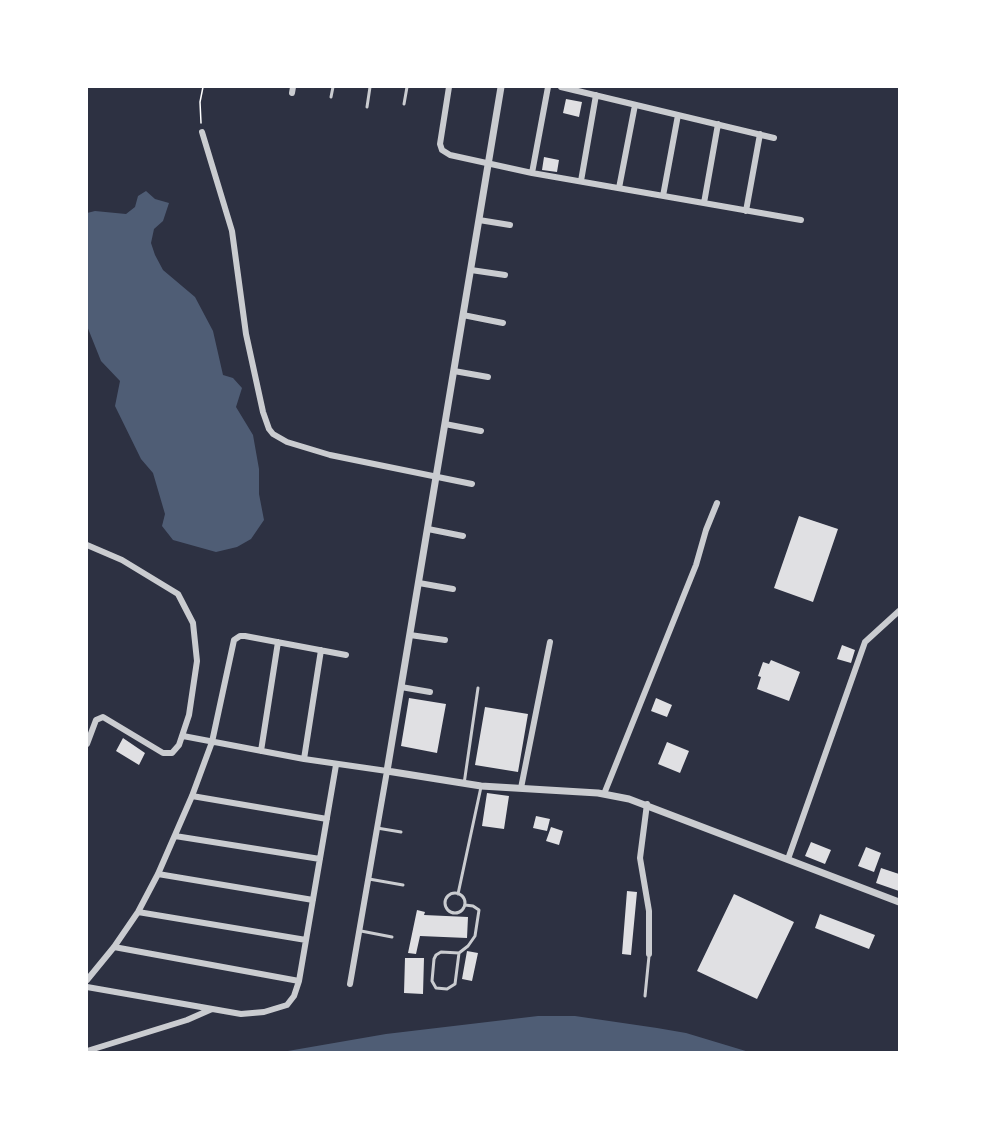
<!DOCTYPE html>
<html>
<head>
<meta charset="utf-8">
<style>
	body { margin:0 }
	#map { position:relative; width:986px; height:1139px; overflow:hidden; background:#2d3142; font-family:Barlow,sans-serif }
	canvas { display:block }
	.frame { position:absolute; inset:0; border:88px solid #fff; pointer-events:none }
</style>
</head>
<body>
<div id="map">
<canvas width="986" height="1139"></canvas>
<div class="frame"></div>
</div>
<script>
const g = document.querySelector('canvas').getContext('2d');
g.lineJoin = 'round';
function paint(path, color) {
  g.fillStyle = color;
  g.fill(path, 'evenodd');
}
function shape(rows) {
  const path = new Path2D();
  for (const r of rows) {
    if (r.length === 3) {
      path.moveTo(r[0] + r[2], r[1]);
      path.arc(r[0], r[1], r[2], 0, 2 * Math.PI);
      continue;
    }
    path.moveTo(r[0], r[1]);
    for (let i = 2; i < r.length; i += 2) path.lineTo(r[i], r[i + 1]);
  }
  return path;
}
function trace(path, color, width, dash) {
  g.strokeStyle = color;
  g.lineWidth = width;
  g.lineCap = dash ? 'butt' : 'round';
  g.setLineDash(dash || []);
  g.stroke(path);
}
paint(shape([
	[146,191,155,199,169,203,163,221,154,229,151,243,155,255,163,270,195,297,213,331,223,375,233,378,242,388,236,407,253,435,259,469,259,494,264,520,251,539,237,547,216,552,173,540,162,526,165,514,153,473,141,459,115,406,120,381,101,361,87,326,87,213,95,211,126,214,135,207,138,196],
	[538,1016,575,1016,657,1028,686,1033,749,1052,282,1052,386,1034]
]), '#4f5d75');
paint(shape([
	[566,99,582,102,579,117,563,113],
	[544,157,559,160,557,172,542,170],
	[799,516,838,529,813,602,774,588],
	[842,645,855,650,851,663,837,659],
	[771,660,800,672,789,701,757,689,761,677,758,676,763,662,769,664],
	[409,698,446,704,437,753,401,746],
	[656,698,672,705,667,717,651,711],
	[485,707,528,714,518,772,475,765],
	[123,738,145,753,139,765,116,751],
	[667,742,689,751,680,773,658,764],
	[487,793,509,796,504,829,482,826],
	[536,816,550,819,547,831,533,828],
	[551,827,563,831,559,845,546,841],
	[811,842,831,850,825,864,805,856],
	[866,847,881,853,874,872,858,866],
	[881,868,899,874,899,891,876,883],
	[627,891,637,892,631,955,622,954],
	[734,894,794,922,757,999,697,971],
	[417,910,425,912,424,915,468,917,467,938,420,936,416,954,408,953],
	[820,914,875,935,869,949,815,928],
	[467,951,478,953,472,981,462,979],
	[405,958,424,958,423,994,404,993]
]), '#e0e0e3');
trace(shape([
	[201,123,200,102,203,87]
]), '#fff', 1.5);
trace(shape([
	[331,97,333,87],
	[404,104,407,87],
	[367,107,370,87],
	[464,784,478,688],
	[377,828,401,832],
	[369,879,403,885],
	[455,903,10],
	[458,894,481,787],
	[361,931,392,937],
	[459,953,455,984,447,989,436,988,432,981,434,959,436,955,441,952,459,953,468,946,475,936,479,910,473,906,465,905],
	[645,996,649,956]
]), '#caccd0', 3);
trace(shape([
	[449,87,440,144,442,150,450,155,532,173,801,220],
	[561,87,774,138],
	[292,93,293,87],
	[202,132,232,231,246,334,263,412,269,429,273,434,287,442,330,455,472,484],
	[532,173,548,87],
	[581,181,596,95],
	[619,188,635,105],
	[663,196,678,115],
	[704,203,718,124],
	[746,211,760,134],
	[479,220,510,225],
	[471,270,505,275],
	[463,315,503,323],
	[454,371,488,377],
	[445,424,481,431],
	[428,529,463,536],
	[87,545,122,560,178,594,193,623,197,661,189,715,179,745,172,753,163,753,103,717,96,720,87,744],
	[419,583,453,589],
	[410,635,445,640],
	[401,687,430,692],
	[183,736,304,759,387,771,350,984],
	[261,751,278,642],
	[304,759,321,650],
	[521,788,550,642],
	[604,794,696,565,706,530,717,503],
	[192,796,327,819],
	[647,804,640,858,649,911,649,954],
	[175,836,320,859],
	[788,859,865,642,899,611],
	[158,874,313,900],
	[138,912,306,940],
	[114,947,299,981],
	[87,980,114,947,138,912,158,874,192,796,212,742,234,640,240,636,245,636,346,655],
	[87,987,241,1014,264,1012,287,1005,294,996,299,981,336,765],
	[87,1051,187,1020,212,1009]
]), '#caccd0', 6);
trace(shape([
	[501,87,387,771,481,786,598,793,629,799,899,902]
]), '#caccd0', 7);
</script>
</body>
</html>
